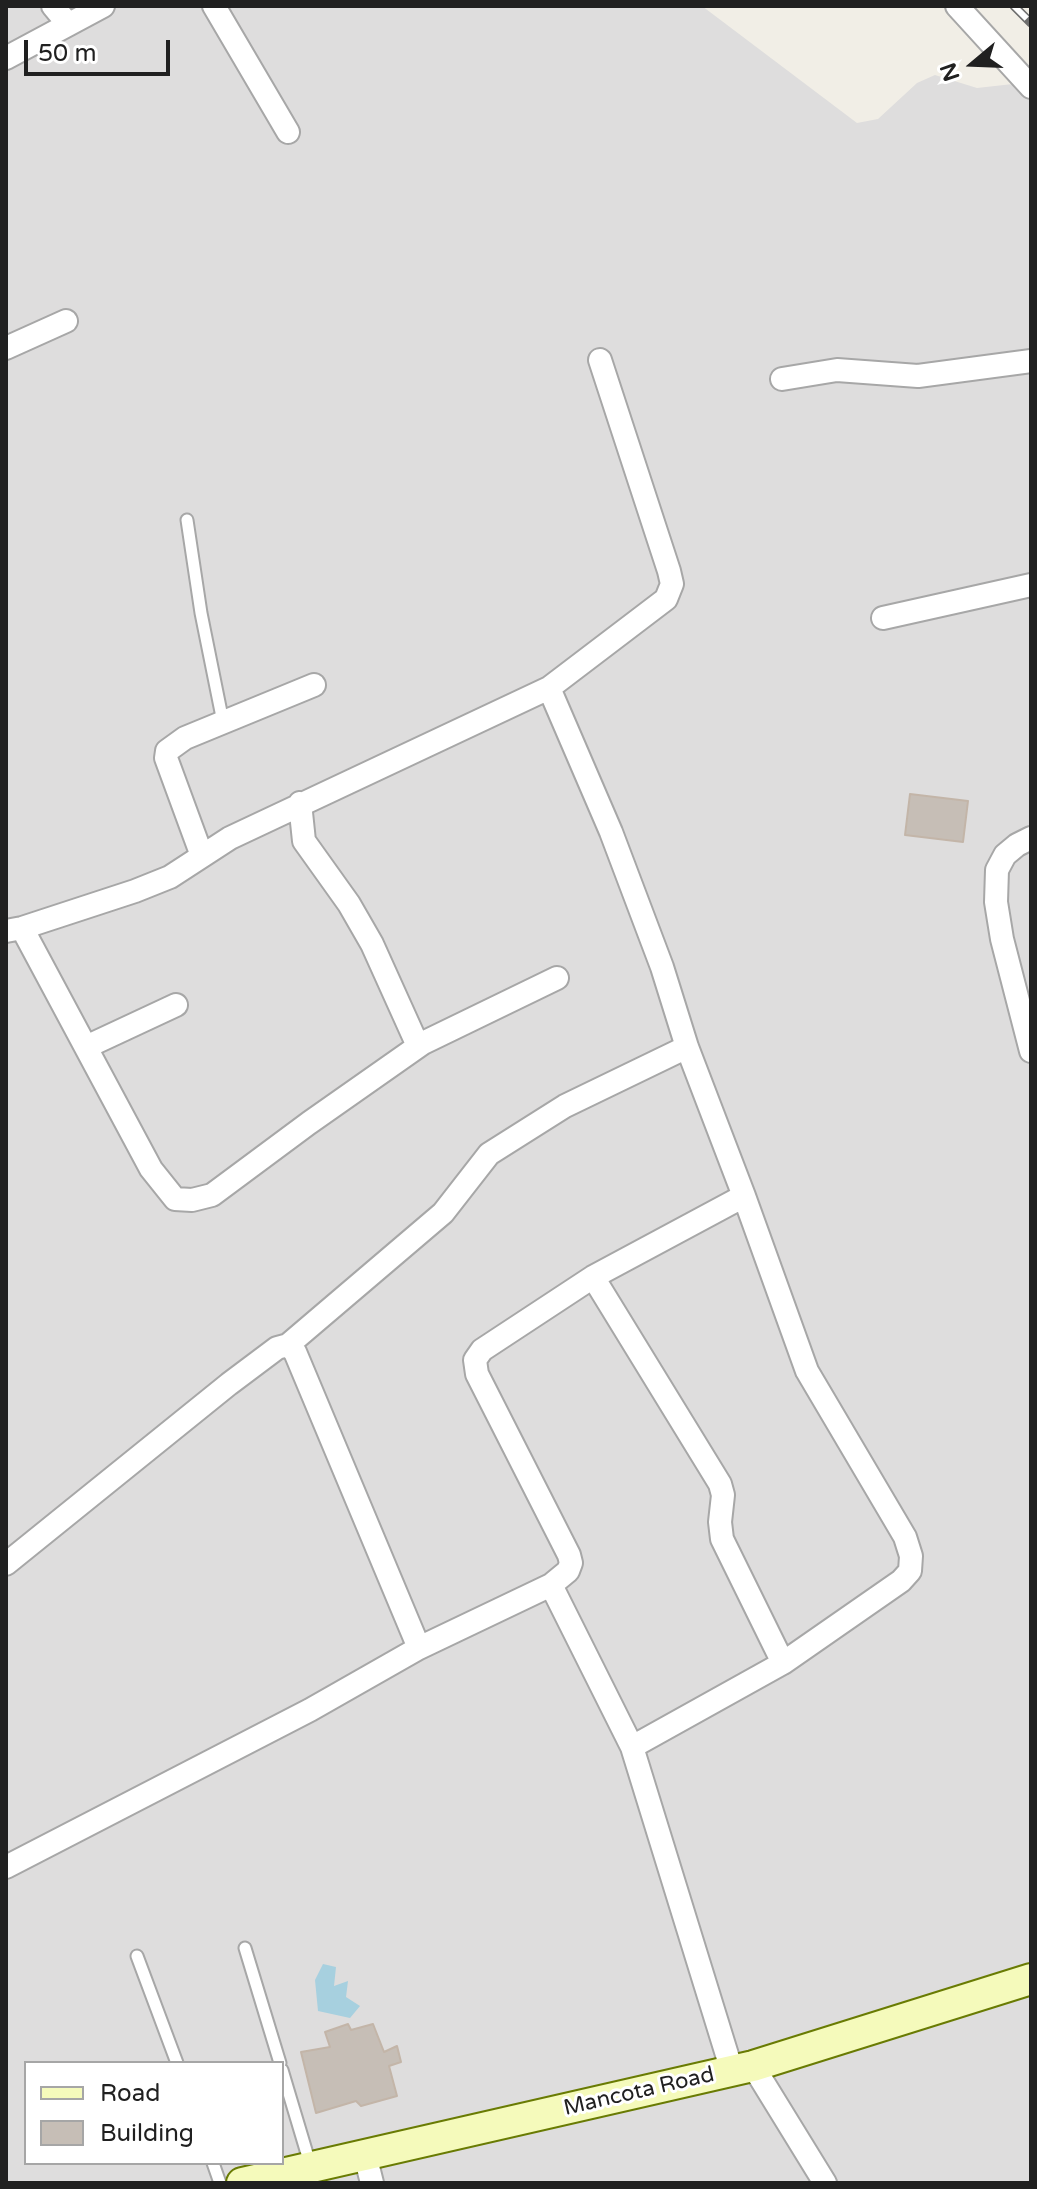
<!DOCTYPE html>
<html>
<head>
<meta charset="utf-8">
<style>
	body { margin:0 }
	#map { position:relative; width:1037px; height:2189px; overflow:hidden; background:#f1eee6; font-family:"Varela Round",sans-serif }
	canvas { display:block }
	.frame { position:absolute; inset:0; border:8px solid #202020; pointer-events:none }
	.legend { position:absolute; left:24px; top:2061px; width:260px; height:104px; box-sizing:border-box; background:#fff; border:2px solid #a6a6a6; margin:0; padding:10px 14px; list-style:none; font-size:24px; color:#202020 }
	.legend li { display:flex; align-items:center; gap:16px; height:40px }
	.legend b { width:40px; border:2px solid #a6a6a6 }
	.north { position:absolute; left:933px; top:24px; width:80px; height:80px; -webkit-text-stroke:6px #fff; paint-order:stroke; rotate:251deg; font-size:22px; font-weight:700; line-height:32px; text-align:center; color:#202020 }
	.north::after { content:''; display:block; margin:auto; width:28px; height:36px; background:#202020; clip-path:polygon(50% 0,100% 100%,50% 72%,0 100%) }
	.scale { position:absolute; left:24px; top:40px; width:146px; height:36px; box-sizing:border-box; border:4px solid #202020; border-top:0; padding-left:10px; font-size:24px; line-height:28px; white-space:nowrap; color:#202020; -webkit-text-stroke:6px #fff; paint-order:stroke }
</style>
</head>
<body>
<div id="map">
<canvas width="1037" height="2189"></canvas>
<div class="frame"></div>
<ul class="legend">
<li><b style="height:10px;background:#f5fabb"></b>Road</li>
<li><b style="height:22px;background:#c6beb6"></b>Building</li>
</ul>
<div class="north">N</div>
<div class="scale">50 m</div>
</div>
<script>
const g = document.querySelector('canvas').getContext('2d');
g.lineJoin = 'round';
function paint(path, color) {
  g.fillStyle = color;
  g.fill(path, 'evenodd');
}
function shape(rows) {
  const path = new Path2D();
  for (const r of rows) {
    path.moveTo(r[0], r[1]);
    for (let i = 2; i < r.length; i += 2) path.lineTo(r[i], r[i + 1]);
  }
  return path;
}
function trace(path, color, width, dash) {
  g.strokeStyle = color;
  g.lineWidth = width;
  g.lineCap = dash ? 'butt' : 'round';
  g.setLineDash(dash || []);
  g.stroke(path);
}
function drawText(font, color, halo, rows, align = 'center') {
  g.font = font + ' "Varela Round",sans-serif';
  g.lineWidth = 6;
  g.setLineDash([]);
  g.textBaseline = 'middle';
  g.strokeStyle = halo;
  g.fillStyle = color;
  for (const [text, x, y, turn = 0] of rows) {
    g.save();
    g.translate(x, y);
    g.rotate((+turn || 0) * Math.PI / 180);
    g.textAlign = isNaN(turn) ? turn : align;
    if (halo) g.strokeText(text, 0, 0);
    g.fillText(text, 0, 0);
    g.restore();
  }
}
paint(shape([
	[6,6,702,6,857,123,878,119,917,83,935,75,977,88,1031,82,1031,2183,6,2183],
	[26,2063,282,2063,282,2163,26,2163]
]), '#dedddd');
paint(shape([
	[323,1964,336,1967,334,1986,348,1981,346,1997,360,2006,350,2018,318,2011,315,1980]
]), '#a7d0df');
const building = shape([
	[910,794,968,801,963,842,905,835,910,794],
	[348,2024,351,2030,373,2024,384,2052,397,2046,401,2062,389,2066,397,2096,361,2106,356,2101,316,2113,301,2052,330,2047,325,2032,348,2024]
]);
paint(building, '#c6beb6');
trace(building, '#c3b5a8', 2);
const service = shape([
	[187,520,201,613,223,722],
	[245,1948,280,2063],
	[137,1956,177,2063],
	[282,2070,311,2167],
	[213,2163,220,2183]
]);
const minor = shape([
	[53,6,68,24],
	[214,6,288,132],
	[957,6,1031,87],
	[6,58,103,6],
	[6,348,66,321],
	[782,379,837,370,918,376,1031,361],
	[883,618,1031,585],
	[300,803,304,841,349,904,372,944,418,1046],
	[1031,838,1017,845,1005,855,997,870,996,902,1002,939,1031,1051],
	[202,856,166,758,167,751,185,738,314,685],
	[22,928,151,1169,175,1199,192,1200,212,1195,309,1123,423,1043,557,978],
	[6,931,22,928,135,891,170,877,230,838,549,688,666,599,672,584,669,571,600,360],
	[86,1047,176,1005],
	[593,1277,720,1484,723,1495,720,1522,722,1539,783,1663],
	[288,1345,443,1213,489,1154,565,1106,687,1047],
	[6,1564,229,1384,277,1348,288,1345,295,1352,419,1648],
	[551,1585,632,1747,732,2071],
	[632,1747,783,1663,901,1581,910,1571,911,1556,905,1537,807,1371,744,1196],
	[6,1867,310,1710,419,1648,551,1585,568,1571,571,1563,569,1555,477,1374,475,1360,482,1350,593,1277,744,1196,687,1047,662,967,611,832,549,688],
	[753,2066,825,2183],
	[365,2155,372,2183]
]);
const secondary = shape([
	[242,2183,753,2066,1031,1979]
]);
trace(service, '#a7a7a7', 15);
trace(minor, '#a7a7a7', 26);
trace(secondary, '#697b03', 34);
trace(service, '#fff', 11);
trace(minor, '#fff', 22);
trace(secondary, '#f5fabb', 30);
const rail = shape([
	[1014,6,1031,23]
]);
trace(rail, '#6e6e6e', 9);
trace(rail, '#fff', 6, [18]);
drawText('22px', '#202020', '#fff', [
	["Mancota Road",639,2092,-13]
]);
</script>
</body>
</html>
